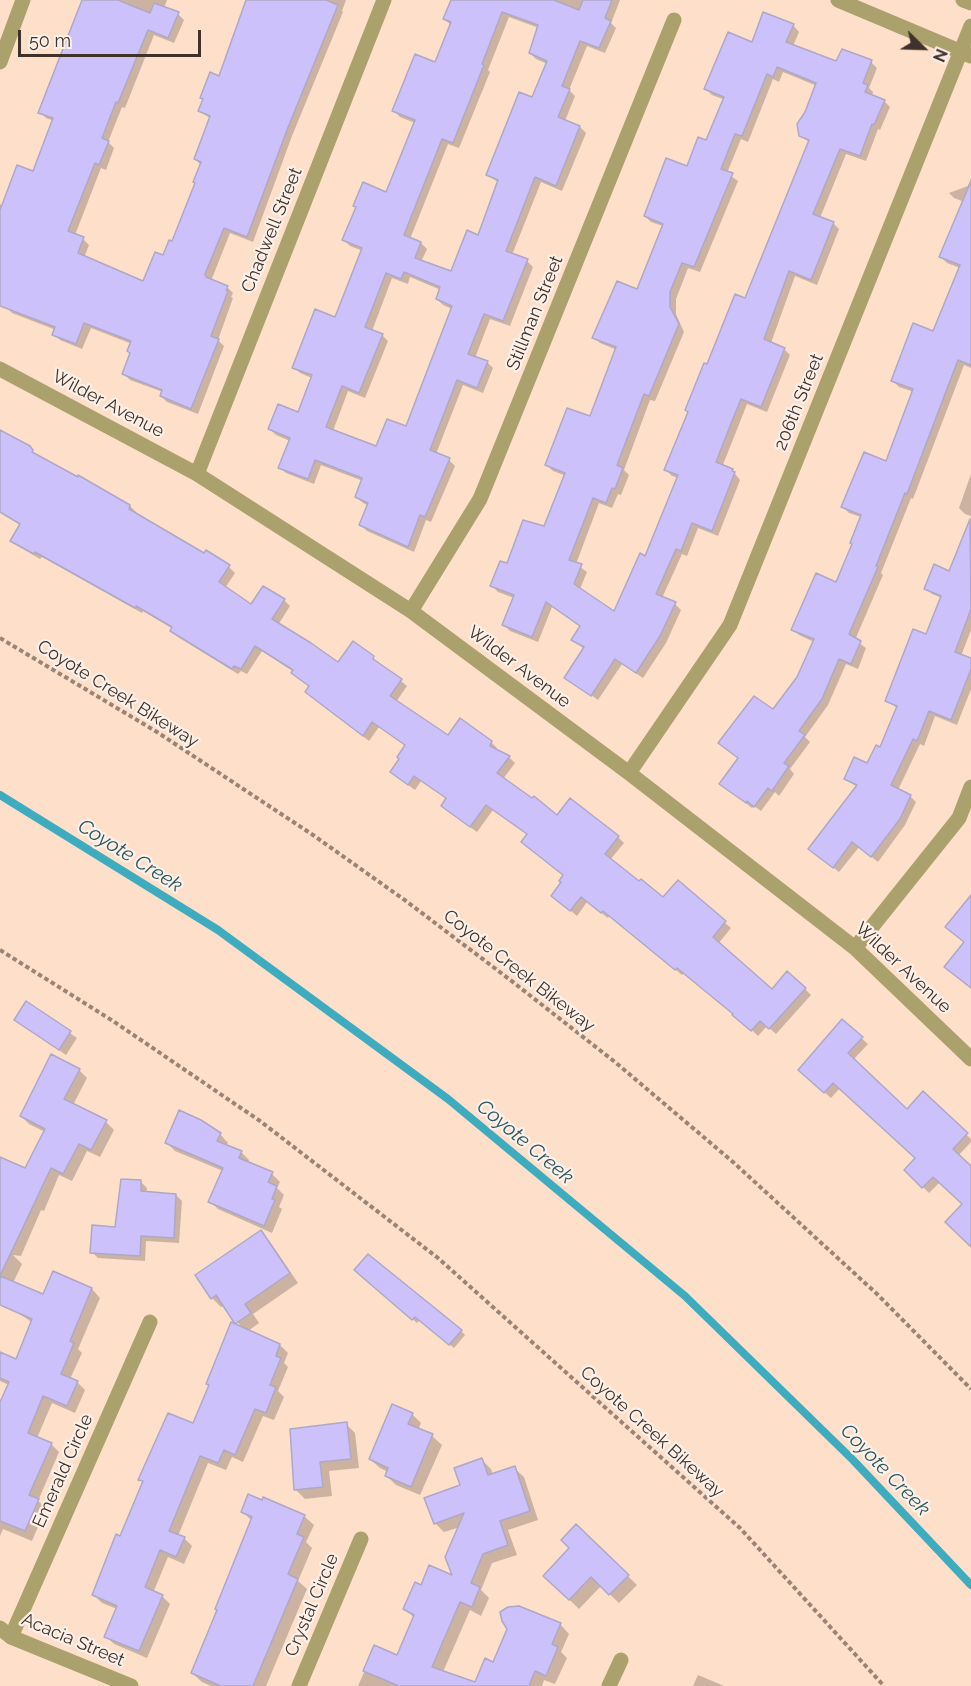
<!DOCTYPE html>
<html>
<head>
<meta charset="utf-8">
<style>
	body { margin:0 }
	#map { position:relative; width:971px; height:1686px; overflow:hidden; background:#fedfca; font-family:Raleway,sans-serif }
	canvas { display:block }
	.north { position:absolute; left:893px; top:18px; width:60px; height:60px; -webkit-text-stroke:4px #fdf0e8; paint-order:stroke; rotate:113deg; font-size:16px; font-weight:700; line-height:24px; text-align:center; color:#3e322a }
	.north::after { content:''; display:block; margin:auto; width:21px; height:27px; background:#3e322a; clip-path:polygon(50% 0,100% 100%,50% 72%,0 100%) }
	.scale { position:absolute; left:18px; top:30px; width:183px; height:27px; box-sizing:border-box; border:3px solid #3e322a; border-top:0; padding-left:8px; font-size:18px; line-height:21px; white-space:nowrap; color:#3e322a; -webkit-text-stroke:4px #fdf0e8; paint-order:stroke }
</style>
</head>
<body>
<div id="map">
<canvas width="971" height="1686"></canvas>
<div class="north">N</div>
<div class="scale">50 m</div>
</div>
<script>
const g = document.querySelector('canvas').getContext('2d');
g.lineJoin = 'round';
function paint(path, color) {
  g.fillStyle = color;
  g.fill(path, 'evenodd');
}
function shape(rows) {
  const path = new Path2D();
  for (const r of rows) {
    path.moveTo(r[0], r[1]);
    for (let i = 2; i < r.length; i += 2) path.lineTo(r[i], r[i + 1]);
  }
  return path;
}
function trace(path, color, width, dash) {
  g.strokeStyle = color;
  g.lineWidth = width;
  g.lineCap = dash ? 'butt' : 'round';
  g.setLineDash(dash || []);
  g.stroke(path);
}
function drawText(font, color, halo, rows, align = 'center') {
  g.font = font + ' Raleway,sans-serif';
  g.lineWidth = 4.5;
  g.setLineDash([]);
  g.textBaseline = 'middle';
  g.strokeStyle = halo;
  g.fillStyle = color;
  for (const [text, x, y, turn = 0] of rows) {
    g.save();
    g.translate(x, y);
    g.rotate((+turn || 0) * Math.PI / 180);
    g.textAlign = isNaN(turn) ? turn : align;
    if (halo) g.strokeText(text, 0, 0);
    g.fillText(text, 0, 0);
    g.restore();
  }
}
paint(shape([
	[83,0,167,0,164,8,178,14,184,20,174,43,154,35,125,108,122,107,108,142,114,148,106,170,101,168,75,235,83,239,89,245,84,258,144,283,172,243,197,183,201,165,195,159,211,119,200,111,204,100,201,97,220,78,248,0,346,0,342,11,343,12,292,136,253,242,230,233,211,281,227,287,233,293,231,297,233,298,218,340,224,346,198,414,167,402,161,396,163,392,130,380,124,374,132,353,132,344,91,328,82,349,60,340,54,334,56,330,12,313,0,300,0,204,3,206,34,173,54,121,46,118,40,112],
	[452,0,620,0,611,23,616,28,605,53,587,46,569,90,575,96,565,121,580,127,586,133,562,191,541,182,512,255,527,261,533,267,510,326,490,319,475,358,487,362,493,368,483,393,463,385,436,454,449,460,455,466,431,522,426,520,414,552,367,531,361,525,369,506,363,503,356,497,363,481,321,465,314,484,286,473,280,467,290,441,276,435,270,429,299,414,312,378,300,373,294,367,336,318,363,251,350,246,344,240,357,208,355,206,387,194,415,123,400,117,394,111,436,64,451,25,444,19],
	[509,17,539,28,530,53,536,59,547,64,533,99,488,175,499,183,479,237,452,273,421,262,427,249,421,243,410,239,448,144,459,148,490,72,488,70],
	[410,277,441,290,437,299,443,305,452,309,406,428,377,448,333,431,348,391,365,398,388,341,382,335,372,331,392,278,408,284],
	[793,25,799,32,793,46,837,63,871,62,877,68,869,88,873,92,872,96,884,101,890,107,880,130,878,129,866,161,846,154,820,218,833,223,839,229,817,285,795,276,771,343,784,349,790,355,767,412,747,404,738,427,722,467,732,470,740,480,718,536,698,528,687,556,682,554,662,598,675,604,681,610,666,643,643,678,622,664,598,700,566,677,584,649,573,639,581,627,552,607,538,642,510,631,504,625,514,598,498,592,492,586,508,565,545,528,566,476,553,471,547,465,590,418,617,350,600,343,594,337,638,291,663,226,651,222,645,216,688,168,707,142,725,100,712,95,706,89,752,44],
	[783,72,817,86,803,121,798,122,800,135,810,143,746,300,708,366,666,470,672,476,678,478,646,558,615,613,580,589,587,572,576,564,599,503,612,508,618,494,621,495,629,475,624,470,650,400,655,401,684,332,676,314,676,299,688,268,700,272,738,181,727,173,741,139,748,142,773,79,779,82],
	[971,178,971,368,964,365,913,499,911,498,881,573,883,575,855,640,866,648,858,669,846,664,828,705,805,737,810,742,790,769,794,774,779,796,775,792,761,811,754,806,752,808,721,784,740,759,720,743,774,711,798,678,814,642,799,635,792,629,837,584,853,544,861,517,849,513,843,507,887,463,914,392,899,387,893,381,934,333,960,268,947,263,941,257,962,201,954,198,949,193,968,186],
	[0,432,29,447,38,457,130,506,136,512,135,514,205,555,229,567,235,573,225,588,252,606,284,600,290,606,278,625,338,664,373,658,407,686,396,702,449,738,491,742,497,748,496,751,509,757,515,763,503,779,557,817,618,837,624,843,610,860,664,899,678,883,731,928,718,944,772,991,805,989,811,995,776,1034,767,1026,758,1036,735,1014,684,973,682,975,610,915,608,918,587,902,577,916,559,901,565,876,528,835,493,810,477,832,449,812,448,799,421,781,415,790,398,778,392,772,401,760,406,746,379,727,369,741,313,698,307,692,310,687,299,679,293,673,294,672,262,651,247,674,241,671,238,674,178,637,172,631,173,629,143,611,142,613,42,557,40,559,18,546,12,540,21,525,0,513],
	[971,474,971,516,965,514,959,508],
	[971,521,971,630,961,656,971,660,971,689,957,725,935,716,924,746,920,744,898,790,910,796,916,802,905,825,878,862,859,847,839,872,816,854,857,787,846,779,868,765,880,749,897,708,887,701,927,636,942,598,932,594,926,588,950,573],
	[26,1003,77,1038,66,1055,15,1019],
	[842,1021,868,1044,853,1060,907,1111,923,1094,971,1139,971,1142,958,1156,971,1168,971,1245,964,1204,940,1182,929,1193,906,1170,917,1159,840,1088,831,1098,806,1076],
	[79,1070,87,1078,73,1105,106,1122,114,1130,100,1157,87,1151,72,1181,59,1175,44,1211,41,1210,21,1256,13,1255,22,1264,13,1283,44,1296,54,1273,92,1289,100,1298,78,1349,82,1353,70,1379,77,1382,85,1390,75,1413,52,1403,37,1438,51,1444,59,1452,38,1501,46,1508,32,1541,3,1529,0,1536,0,1406,9,1385,0,1381,0,1354,16,1361,33,1323,0,1301,0,1161,26,1170,45,1132,29,1124,21,1116],
	[220,1134,228,1143,226,1146,241,1152,249,1160,248,1163,272,1174,280,1182,277,1188,284,1195,279,1207,282,1209,272,1233,218,1209,210,1201,223,1171,175,1151,167,1143],
	[140,1181,147,1188,146,1193,176,1195,182,1201,179,1243,146,1241,145,1261,98,1258,92,1252,117,1228],
	[261,1232,270,1242,298,1283,253,1314,259,1323,248,1331,280,1345,288,1353,284,1363,288,1367,278,1391,284,1397,274,1420,263,1416,243,1462,232,1457,226,1470,208,1463,178,1536,184,1538,192,1546,184,1564,168,1557,153,1593,162,1596,170,1604,147,1658,114,1644,106,1636,117,1609,102,1603,94,1595,144,1483,140,1479,193,1425,242,1328,225,1305,221,1307,212,1298],
	[360,1274,461,1331,465,1335,454,1348,420,1320,417,1323],
	[412,1414,421,1423,418,1430,432,1436,442,1445,420,1495,396,1485,387,1476,388,1472,380,1468,370,1459],
	[346,1424,355,1433,359,1468,329,1471,332,1496,305,1499,296,1490],
	[482,1460,491,1469,493,1475,514,1468,524,1477,538,1520,508,1530,517,1555,492,1563,481,1590,489,1598,481,1616,470,1610,443,1672,476,1684,494,1664,560,1624,569,1634,561,1652,567,1658,555,1684,544,1680,542,1686,358,1686,375,1647,398,1657,414,1618,405,1608,422,1586,455,1578,460,1527,444,1532,435,1523],
	[242,1511,304,1516,314,1525,306,1542,312,1548,298,1581,307,1589,266,1686,211,1686,202,1682,192,1673,252,1521],
	[576,1526,637,1585,619,1603,601,1586,579,1609,545,1576,572,1548],
	[698,1675,724,1686,693,1686]
]), '#0003');
trace(shape([
	[0,795,218,930,448,1099,685,1296,853,1460,971,1585]
]), '#3eacbe', 8);
const building = shape([
	[82,0,118,0,150,13,154,3,179,12,168,38,148,30,118,103,116,102,102,138,109,141,99,165,95,163,68,231,84,237,78,253,143,281,155,252,163,255,169,240,172,241,195,183,193,182,201,162,194,159,210,116,198,111,203,99,200,98,210,72,219,76,246,0,326,0,338,5,287,130,247,237,224,228,205,274,206,277,228,286,226,290,228,291,211,336,219,339,191,409,160,396,162,390,122,374,130,353,127,351,131,341,84,323,76,344,52,335,55,327,0,306,0,210,17,165,33,171,53,118,38,113,82,0],
	[451,0,554,0,579,10,583,0,612,0,605,18,611,21,599,48,580,41,562,86,570,89,558,117,580,126,556,186,535,177,506,251,528,259,503,321,484,314,468,354,488,361,477,388,457,380,430,450,450,458,425,517,420,515,408,547,359,525,368,503,355,497,362,478,315,460,308,479,278,468,290,438,268,429,278,404,298,412,312,375,292,368,315,309,335,317,362,248,342,240,356,207,353,206,363,182,386,192,415,120,392,111,415,54,435,62,451,22,443,19,451,0],
	[502,12,538,25,529,53,547,61,532,97,519,92,486,175,498,180,478,235,467,230,451,271,415,258,421,242,404,235,442,139,453,143,484,65,482,64,502,12],
	[404,272,440,287,436,299,452,306,406,426,387,419,376,446,326,427,342,386,359,393,383,334,365,327,386,273,401,279,404,272],
	[763,12,794,24,786,42,836,61,842,49,872,60,863,83,868,85,865,92,885,100,874,125,872,124,860,156,840,149,813,214,834,222,811,280,789,271,764,339,785,348,761,407,741,399,732,421,716,462,733,469,732,471,735,472,712,531,692,523,681,551,676,549,656,594,676,602,660,636,636,673,615,659,591,696,564,678,584,647,571,640,580,626,546,602,532,637,502,625,514,595,490,586,500,561,507,563,523,520,544,526,565,473,545,465,567,408,590,416,616,347,592,338,617,281,637,289,663,224,644,216,666,158,687,166,698,137,706,140,724,97,704,89,728,32,752,42,763,12],
	[777,67,816,83,805,112,797,124,799,136,809,140,745,298,735,294,707,364,704,363,685,410,688,412,664,470,678,475,645,556,640,553,614,611,574,584,582,564,569,560,593,498,606,503,612,488,615,489,623,468,617,465,644,394,649,396,679,324,670,307,670,292,682,263,694,267,733,173,721,169,735,134,742,136,767,74,773,77,777,67],
	[971,181,971,365,958,360,907,494,905,493,876,566,878,567,849,634,861,641,851,664,839,659,822,699,799,731,805,735,784,763,789,766,772,791,768,788,754,807,747,801,746,803,719,784,738,758,718,743,754,696,773,709,797,677,814,639,791,630,816,573,836,582,852,544,850,543,861,515,841,507,864,452,886,461,913,389,891,381,913,323,933,331,960,265,939,257,971,181],
	[0,430,30,446,33,450,32,452,78,477,78,475,130,505,129,509,204,553,206,550,230,565,219,582,251,604,263,586,285,599,272,619,311,643,338,662,353,641,374,656,373,659,402,679,390,696,448,735,460,718,492,741,490,746,510,756,497,773,532,798,534,796,557,815,570,798,619,836,605,854,639,881,641,879,663,897,678,880,726,921,713,937,772,989,787,971,806,988,769,1029,760,1021,751,1031,732,1015,733,1014,677,968,675,970,603,911,601,913,581,897,570,911,551,896,561,882,559,881,563,875,521,842,527,834,486,805,470,827,441,806,446,798,414,776,408,785,390,772,399,759,397,757,405,745,372,722,363,736,305,692,309,686,291,673,293,670,255,646,241,669,234,666,232,669,170,631,172,627,136,606,135,608,35,552,34,554,10,541,20,524,0,512,0,430],
	[970,519,971,609,955,652,971,658,971,669,964,687,951,720,929,711,917,741,913,739,891,785,911,795,900,819,871,857,852,842,833,868,808,849,857,785,844,779,854,757,867,763,876,745,880,747,897,706,885,701,913,629,926,634,941,596,924,589,934,564,949,571,970,519],
	[971,895,971,988,944,967,964,942,945,927,971,895],
	[26,1001,71,1031,59,1050,14,1020,26,1001],
	[842,1019,863,1037,848,1053,907,1109,923,1091,968,1133,953,1149,971,1166,971,1247,945,1222,962,1204,933,1177,922,1188,904,1170,915,1158,833,1083,824,1093,798,1070,842,1019],
	[51,1054,80,1069,64,1099,107,1120,91,1150,79,1144,63,1174,51,1168,0,1276,43,1294,53,1271,92,1288,70,1341,74,1343,61,1374,78,1381,67,1406,43,1396,28,1433,52,1443,29,1495,39,1499,25,1531,0,1521,0,1402,9,1382,0,1378,0,1352,16,1359,32,1319,0,1305,0,1157,25,1168,45,1129,20,1116,51,1054],
	[179,1110,201,1120,221,1133,217,1141,242,1151,239,1158,273,1172,268,1182,277,1186,272,1199,275,1200,264,1226,208,1202,223,1168,165,1143,179,1110],
	[121,1179,141,1180,141,1191,176,1194,174,1238,141,1236,140,1256,90,1253,92,1225,115,1227,121,1179],
	[261,1230,290,1273,245,1304,251,1313,235,1324,216,1295,211,1299,195,1275,261,1230],
	[368,1254,462,1330,449,1345,415,1317,412,1320,354,1270,368,1254],
	[231,1322,280,1344,276,1356,281,1358,270,1385,276,1387,266,1413,255,1409,235,1455,224,1450,218,1463,200,1456,169,1531,185,1537,176,1557,160,1550,145,1587,163,1595,139,1651,104,1637,117,1606,92,1595,116,1534,120,1536,143,1481,138,1480,168,1413,193,1423,209,1385,206,1384,231,1322],
	[392,1404,413,1413,408,1424,433,1434,411,1487,385,1476,388,1468,369,1459,392,1404],
	[347,1422,351,1459,320,1462,323,1487,294,1490,290,1429,347,1422],
	[482,1458,488,1475,515,1466,530,1511,500,1521,508,1545,483,1554,471,1583,480,1587,472,1607,460,1602,432,1667,475,1682,485,1658,493,1662,507,1629,502,1621,500,1612,508,1607,519,1606,561,1623,552,1644,558,1647,546,1676,535,1671,529,1686,399,1686,363,1671,374,1645,397,1655,414,1615,403,1609,415,1582,421,1585,429,1565,452,1575,445,1557,464,1513,434,1524,424,1498,460,1485,454,1468,482,1458],
	[248,1494,262,1500,263,1497,305,1515,297,1534,304,1537,288,1574,298,1579,253,1686,221,1686,191,1673,217,1610,215,1609,252,1517,241,1512,248,1494],
	[576,1524,629,1575,609,1595,591,1577,569,1600,543,1576,569,1548,561,1540,576,1524]
]);
paint(building, '#cdc1fb');
trace(building, '#aea8c7', 1.5);
trace(shape([
	[0,638,157,732,313,835,406,901,509,979,615,1062,733,1162,877,1294,971,1389],
	[0,950,113,1021,260,1121,438,1258,740,1528,884,1686]
]), '#998476', 4, [4.5, 3]);
trace(shape([
	[838,0,971,56],
	[963,0,971,3],
	[0,62,23,0],
	[0,369,197,474,411,611,629,773,855,948,971,1059],
	[197,474,384,0],
	[411,611,480,499,674,20],
	[629,773,730,625,971,26],
	[855,948,959,818,971,787],
	[0,1628,11,1637,131,1686],
	[11,1637,150,1322],
	[299,1686,361,1539],
	[609,1686,621,1660]
]), '#aba16c', 15);
drawText('18px', '#3e322a', '#fdf0e8', [
	["Chadwell Street",272,230,-68],
	["Stillman Street",535,313,-68],
	["206th Street",799,402,-68],
	["Wilder Avenue",108,404,28],
	["Wilder Avenue",519,667,37],
	["Coyote Creek Bikeway",118,694,32],
	["Wilder Avenue",903,968,43],
	["Coyote Creek Bikeway",519,971,38],
	["Coyote Creek Bikeway",652,1432,42],
	["Emerald Circle",63,1471,-66],
	["Crystal Circle",312,1605,-67],
	["Acacia Street",73,1640,23]
]);
drawText('italic 20px', '#2a5860', '#fdf0e8', [
	["Coyote Creek",130,856,32],
	["Coyote Creek",525,1142,40],
	["Coyote Creek",885,1470,46]
]);
</script>
</body>
</html>
